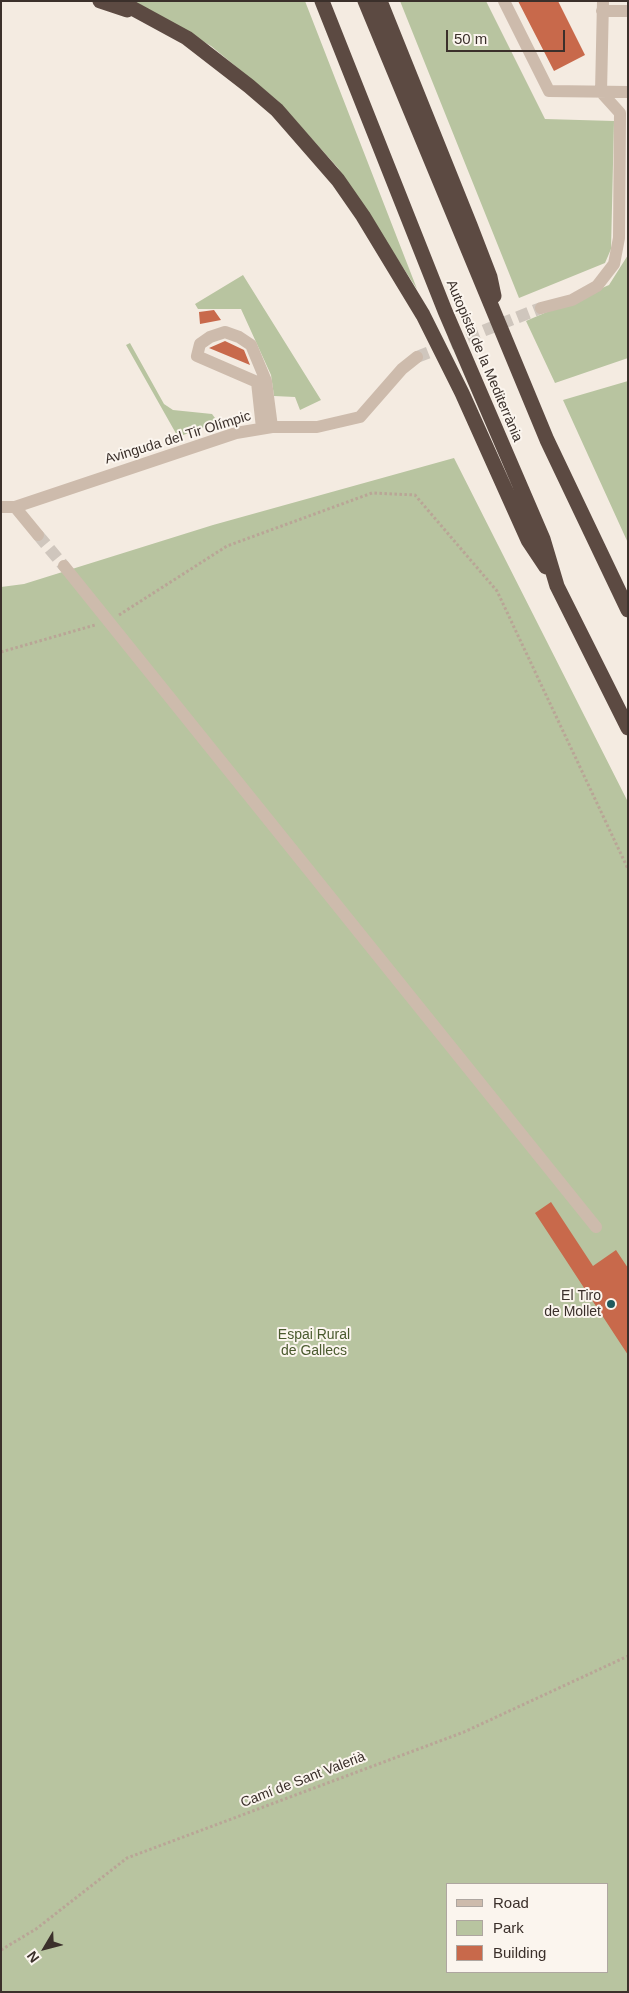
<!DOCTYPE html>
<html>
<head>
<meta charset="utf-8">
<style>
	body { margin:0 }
	#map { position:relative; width:629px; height:1993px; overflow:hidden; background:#f4ebe1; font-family:Helvetica,sans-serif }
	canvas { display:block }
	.frame { position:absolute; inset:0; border:2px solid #3b302b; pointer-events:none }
	.legend { position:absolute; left:446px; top:1883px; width:162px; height:90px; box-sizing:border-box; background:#fbf5ee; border:1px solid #aea6a0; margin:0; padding:6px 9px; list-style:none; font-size:15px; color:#3b302b }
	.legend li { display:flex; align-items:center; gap:10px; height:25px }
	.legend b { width:25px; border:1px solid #aea6a0 }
	.north { position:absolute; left:20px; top:1923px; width:50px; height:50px; -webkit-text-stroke:4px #fbf5ee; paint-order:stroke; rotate:233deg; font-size:14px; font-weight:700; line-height:20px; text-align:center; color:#3b302b }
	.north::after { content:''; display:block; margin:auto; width:18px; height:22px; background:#3b302b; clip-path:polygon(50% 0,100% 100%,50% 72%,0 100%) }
	.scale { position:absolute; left:446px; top:30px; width:119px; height:22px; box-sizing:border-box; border:2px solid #3b302b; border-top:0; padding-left:6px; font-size:15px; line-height:18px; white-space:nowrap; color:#3b302b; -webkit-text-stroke:4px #fbf5ee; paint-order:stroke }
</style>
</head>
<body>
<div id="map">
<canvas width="629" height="1993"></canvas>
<div class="frame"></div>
<ul class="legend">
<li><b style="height:6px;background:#cdbbac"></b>Road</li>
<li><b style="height:14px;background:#b8c4a0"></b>Park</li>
<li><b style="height:14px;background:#c8694b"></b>Building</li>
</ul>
<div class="north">N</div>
<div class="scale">50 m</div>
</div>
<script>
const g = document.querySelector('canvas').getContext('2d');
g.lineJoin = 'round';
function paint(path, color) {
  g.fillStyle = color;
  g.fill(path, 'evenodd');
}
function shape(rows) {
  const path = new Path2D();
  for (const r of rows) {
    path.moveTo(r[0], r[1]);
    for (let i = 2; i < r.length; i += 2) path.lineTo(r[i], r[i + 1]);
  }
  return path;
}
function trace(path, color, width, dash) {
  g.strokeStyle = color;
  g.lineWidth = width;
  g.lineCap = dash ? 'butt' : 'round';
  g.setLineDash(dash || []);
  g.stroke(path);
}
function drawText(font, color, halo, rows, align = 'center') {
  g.font = font + ' Helvetica,sans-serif';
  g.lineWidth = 4;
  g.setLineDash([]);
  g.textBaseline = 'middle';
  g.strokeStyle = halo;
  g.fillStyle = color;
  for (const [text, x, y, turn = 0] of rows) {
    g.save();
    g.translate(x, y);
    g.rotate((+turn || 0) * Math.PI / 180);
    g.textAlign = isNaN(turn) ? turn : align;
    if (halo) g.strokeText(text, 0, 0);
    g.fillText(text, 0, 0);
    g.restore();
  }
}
paint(shape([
	[134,1,305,1,417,289,338,168,278,101,211,46],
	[400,1,486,1,545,119,614,121,611,249,605,263,519,298],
	[628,255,628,358,555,383,526,321,609,285],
	[243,275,321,400,300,410,295,397,274,396,271,375,241,309,198,309,195,304],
	[130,343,164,404,173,410,212,414,218,422,178,437,126,345],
	[628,381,628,543,563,400],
	[454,458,628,802,628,1992,1,1992,1,587,24,584,213,525],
	[448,1884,608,1884,608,1972,448,1972]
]), '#b8c4a0');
paint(shape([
	[518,1,558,1,585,55,554,71],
	[214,310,221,320,200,324,199,312],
	[225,341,244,350,250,365,209,348],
	[551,1202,593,1266,616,1250,628,1268,628,1355,535,1213]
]), '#c8694b');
trace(shape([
	[417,357,541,308],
	[38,535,64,566]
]), '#cfc6bd', 12, [12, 6]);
trace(shape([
	[119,615,227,546,372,493,415,495,497,591,628,869],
	[1,652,95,625],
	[1,1950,36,1929,127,1858,464,1732,628,1656]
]), '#b9a596', 3, [2.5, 2.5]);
trace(shape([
	[504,1,549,91,628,92],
	[602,11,628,11],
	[541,308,572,300,597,286,614,264,619,238,620,113,601,92,603,1],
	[262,428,257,382,197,356,200,344,210,337,225,332,239,337,251,345,266,381,272,427],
	[1,507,15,507,236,433,272,427,317,427,360,417,402,369,417,357],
	[15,507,38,535],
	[64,566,596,1227]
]), '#cdbbac', 12);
trace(shape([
	[100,1,127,10],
	[119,1,187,38,249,86,277,110,338,180,363,216,423,315,462,393,528,540,546,567],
	[322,1,445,311,543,539,557,586,628,728],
	[365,1,547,440,628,610],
	[380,1,470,225,490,277,494,296]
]), '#5c4a42', 15);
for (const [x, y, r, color] of [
	[611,1304,5,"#1f5a5e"]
]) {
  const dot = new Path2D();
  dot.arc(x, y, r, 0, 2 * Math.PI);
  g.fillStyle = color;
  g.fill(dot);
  trace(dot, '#fbf5ee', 2);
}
drawText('14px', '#3b302b', '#fbf5ee', [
	["Autopista de la Mediterrània",484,361,67],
	["Avinguda del Tir Olímpic",178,438,-17],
	["Camí de Sant Valerià",303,1780,-21]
]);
drawText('14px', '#3b302b', '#fbf5ee', [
	["El Tiro",601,1296],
	["de Mollet",601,1312]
], 'right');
drawText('14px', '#4a5a2e', '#fbf5ee', [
	["Espai Rural",314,1335],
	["de Gallecs",314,1351]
]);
</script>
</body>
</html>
